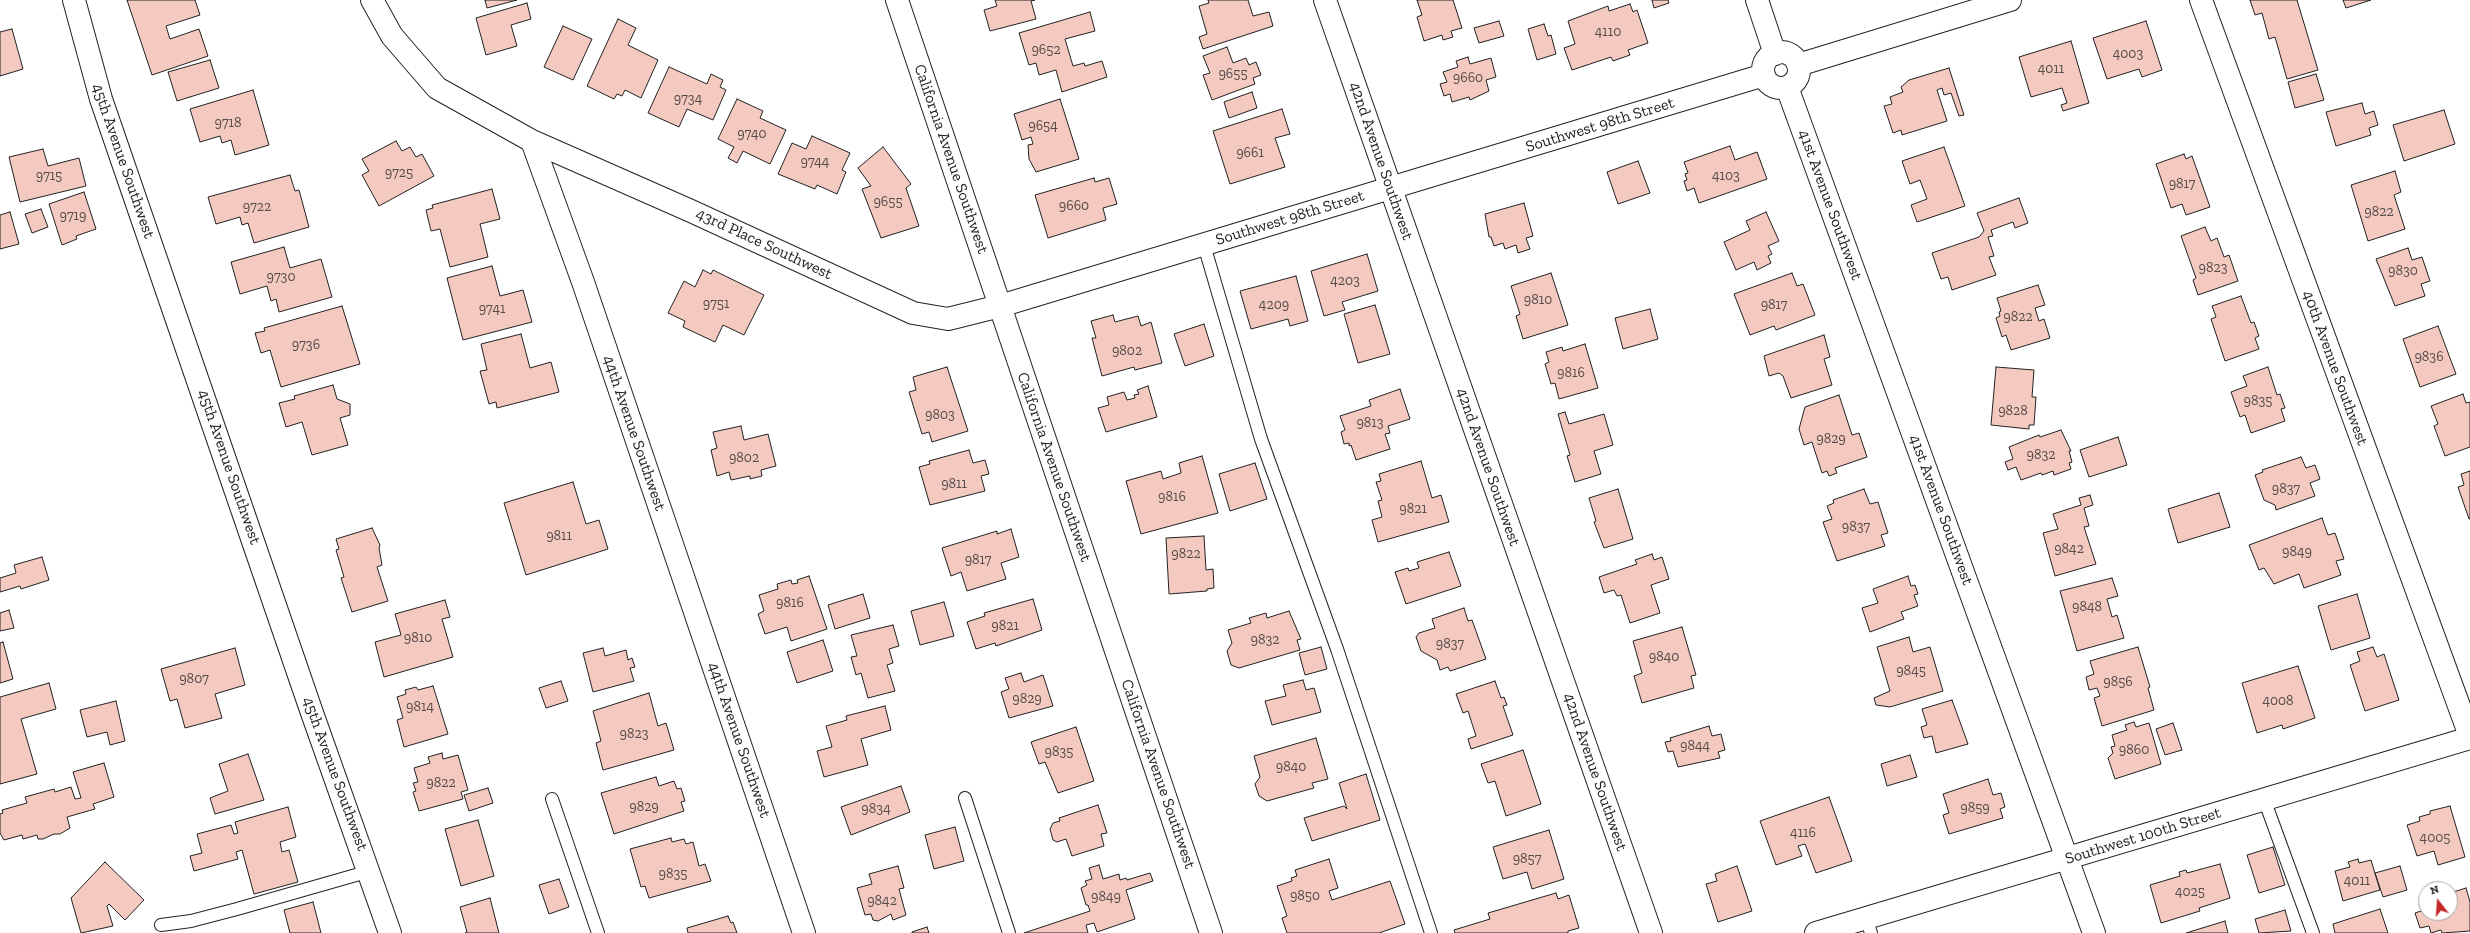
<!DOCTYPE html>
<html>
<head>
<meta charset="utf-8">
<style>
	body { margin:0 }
	#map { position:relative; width:2470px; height:933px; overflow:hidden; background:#fff; font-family:"Zilla Slab",serif }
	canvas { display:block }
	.north { position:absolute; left:2418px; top:881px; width:40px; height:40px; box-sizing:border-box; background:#fff; border:1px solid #a7a7a7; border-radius:50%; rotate:343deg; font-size:11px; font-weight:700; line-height:16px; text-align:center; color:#222 }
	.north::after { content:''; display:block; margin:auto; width:14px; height:18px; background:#c62828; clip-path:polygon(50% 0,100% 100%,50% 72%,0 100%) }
</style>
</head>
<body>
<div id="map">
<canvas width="2470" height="933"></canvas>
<div class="north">N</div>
</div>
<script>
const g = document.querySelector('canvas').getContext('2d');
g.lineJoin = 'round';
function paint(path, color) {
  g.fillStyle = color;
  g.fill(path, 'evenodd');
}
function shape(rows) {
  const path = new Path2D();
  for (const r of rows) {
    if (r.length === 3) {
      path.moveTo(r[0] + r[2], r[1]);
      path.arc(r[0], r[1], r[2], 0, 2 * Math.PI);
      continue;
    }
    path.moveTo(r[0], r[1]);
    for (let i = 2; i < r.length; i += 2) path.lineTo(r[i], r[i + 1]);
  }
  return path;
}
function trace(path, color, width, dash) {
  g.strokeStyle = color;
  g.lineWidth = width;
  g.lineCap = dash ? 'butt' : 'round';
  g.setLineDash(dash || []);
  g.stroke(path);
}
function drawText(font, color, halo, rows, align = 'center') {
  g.font = font + ' "Zilla Slab",serif';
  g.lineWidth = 3;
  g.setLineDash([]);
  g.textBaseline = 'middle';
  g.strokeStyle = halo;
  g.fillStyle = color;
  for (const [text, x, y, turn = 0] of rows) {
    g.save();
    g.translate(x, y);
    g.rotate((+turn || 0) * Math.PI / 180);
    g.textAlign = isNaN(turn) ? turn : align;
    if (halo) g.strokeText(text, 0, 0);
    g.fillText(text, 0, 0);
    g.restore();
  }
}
const building = shape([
	[127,0,195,0,200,15,166,26,170,39,199,29,208,56,152,75,127,0],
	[485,0,517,0,487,8,485,0],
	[995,0,1035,0,1031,1,1036,19,990,31,984,10,997,6,995,0],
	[1208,0,1248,0,1253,16,1269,12,1273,26,1203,49,1199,37,1207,34,1199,6,1209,3,1208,0],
	[1417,0,1453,0,1462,28,1451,31,1453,37,1443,40,1442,35,1424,41,1417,17,1422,15,1417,0],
	[1652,0,1668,0,1669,3,1654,8,1652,0],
	[2250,0,2297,0,2318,70,2287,79,2275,37,2269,39,2262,13,2255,15,2250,0],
	[2343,0,2371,0,2346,8,2343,0],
	[527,3,531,19,511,25,517,46,486,55,476,18,527,3],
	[1630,4,1633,12,1637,10,1648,43,1628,50,1630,55,1613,61,1611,57,1572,70,1564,48,1575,44,1568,21,1608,6,1609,11,1630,4],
	[1090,12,1095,31,1065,39,1073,66,1084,63,1085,66,1102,61,1107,77,1062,92,1056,70,1039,75,1036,63,1029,65,1019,33,1090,12],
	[618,19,636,28,628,45,658,60,641,98,625,90,622,96,617,94,614,99,587,86,618,19],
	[1499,21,1504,36,1479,43,1474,28,1499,21],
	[2146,21,2162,70,2142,77,2139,69,2107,79,2093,38,2146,21],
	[1544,24,1548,36,1551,35,1556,54,1537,60,1528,29,1544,24],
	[563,26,592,39,573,80,544,67,563,26],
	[12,29,23,69,0,76,0,32,12,29],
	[2071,41,2089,103,2063,111,2061,105,2067,103,2062,88,2031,97,2019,57,2071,41],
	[1227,47,1233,63,1246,58,1249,65,1256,62,1261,75,1253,78,1255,84,1212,100,1203,75,1210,73,1203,56,1227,47],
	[1468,57,1470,64,1491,58,1496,77,1486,80,1489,91,1470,100,1469,97,1452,102,1450,94,1444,96,1440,84,1447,82,1443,72,1458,67,1456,61,1468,57],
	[210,60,219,88,177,101,168,72,210,60],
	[669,67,707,84,711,74,723,80,720,87,726,90,713,120,687,109,679,127,648,113,669,67],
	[1949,68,1964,115,1959,116,1951,93,1944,95,1942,88,1937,90,1947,121,1902,135,1901,130,1893,133,1884,106,1892,104,1890,97,1903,92,1901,87,1909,80,1949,68],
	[2316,74,2324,100,2295,108,2288,82,2316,74],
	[253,90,269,145,235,155,231,140,222,143,220,136,200,142,190,109,253,90],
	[1252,92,1257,108,1229,118,1224,102,1252,92],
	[737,99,763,111,760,118,786,130,770,164,743,151,737,163,728,158,734,147,718,139,737,99],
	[1060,99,1079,159,1036,172,1029,159,1028,145,1033,144,1031,137,1022,140,1014,114,1060,99],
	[2362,103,2365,114,2374,111,2378,125,2369,128,2371,135,2336,146,2326,112,2362,103],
	[1282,109,1290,134,1275,138,1285,167,1230,184,1213,131,1282,109],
	[2444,110,2455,144,2404,161,2393,125,2444,110],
	[812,136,850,153,842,170,846,172,837,194,817,185,815,189,778,174,792,143,806,149,812,136],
	[396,141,402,151,410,147,416,157,422,154,434,176,379,206,362,175,369,171,362,159,396,141],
	[1730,146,1735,160,1757,152,1767,179,1699,203,1694,188,1687,191,1684,181,1687,180,1685,174,1688,173,1684,162,1730,146],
	[883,147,911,184,906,188,919,226,881,238,862,189,871,186,858,168,883,147],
	[1944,147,1965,206,1917,222,1911,205,1927,199,1920,180,1910,184,1902,161,1944,147],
	[43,149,48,166,79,158,86,186,20,202,9,157,43,149],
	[2184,154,2186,159,2192,156,2210,207,2186,215,2182,204,2171,208,2156,164,2184,154],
	[1638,161,1650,193,1618,204,1607,172,1638,161],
	[2395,171,2401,192,2394,195,2405,229,2368,241,2351,185,2395,171],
	[290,175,295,191,299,190,309,227,254,243,248,223,242,225,240,217,216,224,208,197,290,175],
	[1094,178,1095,182,1109,178,1117,204,1103,208,1106,220,1048,238,1035,195,1094,178],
	[492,189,500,219,480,224,488,257,450,267,440,229,431,231,426,210,433,208,432,205,492,189],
	[84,192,96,229,76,236,77,239,62,245,49,204,84,192],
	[2019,198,2028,223,2015,228,2013,222,1991,230,1993,236,1988,237,1994,256,1989,257,1996,275,1952,290,1948,277,1941,279,1932,253,1979,237,1984,231,1977,213,2019,198],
	[1524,203,1533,236,1526,238,1530,249,1518,253,1516,245,1505,249,1503,243,1494,246,1491,237,1489,237,1485,214,1524,203],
	[41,209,48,227,32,233,25,214,41,209],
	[10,212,19,244,0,249,0,215,10,212],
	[1766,212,1779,241,1768,246,1772,254,1768,256,1771,263,1757,270,1754,262,1736,270,1724,242,1750,230,1746,221,1766,212],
	[2205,227,2211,241,2217,238,2224,257,2229,255,2238,281,2198,295,2193,280,2196,278,2181,236,2205,227],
	[284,247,290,268,321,259,332,297,279,312,276,299,271,301,267,286,240,294,231,262,284,247],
	[2408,248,2412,260,2422,257,2430,281,2421,284,2425,296,2395,306,2376,259,2408,248],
	[1367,254,1378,291,1342,302,1345,310,1324,316,1311,271,1367,254],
	[492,266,500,296,523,290,532,322,463,340,447,278,492,266],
	[703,270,711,274,713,270,764,295,744,335,723,325,715,342,683,327,685,321,668,313,684,281,695,287,703,270],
	[1551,273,1568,325,1523,339,1516,316,1520,314,1511,286,1551,273],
	[1792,273,1797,286,1803,284,1815,315,1776,330,1774,326,1750,335,1734,294,1792,273],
	[1296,276,1308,321,1290,326,1288,319,1251,329,1240,291,1296,276],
	[2038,285,2045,305,2035,308,2039,321,2044,319,2050,338,2011,350,2006,335,2002,337,1996,318,2000,316,1999,312,2001,311,1997,298,2038,285],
	[2241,296,2251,323,2254,322,2259,336,2255,338,2259,349,2225,361,2211,319,2216,317,2212,306,2241,296],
	[1375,305,1390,354,1358,363,1344,314,1375,305],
	[342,306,360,364,281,387,270,350,261,353,255,333,265,331,264,328,342,306],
	[1650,309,1658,339,1623,349,1615,318,1650,309],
	[1113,315,1115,322,1138,316,1141,326,1151,322,1162,363,1135,370,1134,367,1102,376,1092,338,1096,338,1091,321,1113,315],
	[1204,324,1214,356,1185,366,1174,334,1204,324],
	[2438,326,2456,374,2420,387,2403,339,2438,326],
	[521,334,530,368,551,362,559,392,497,408,496,402,489,404,480,371,487,370,481,344,521,334],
	[1824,335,1830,357,1824,359,1832,385,1791,398,1783,376,1779,373,1769,376,1764,356,1824,335],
	[1585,344,1598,388,1559,399,1555,383,1551,384,1545,364,1549,362,1546,352,1562,347,1563,351,1585,344],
	[947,367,968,431,932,442,929,432,922,434,909,392,916,390,913,377,947,367],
	[1996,367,2034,370,2032,397,2036,397,2034,425,2029,425,2029,429,1991,425,1996,367],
	[2268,367,2277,395,2280,394,2285,408,2281,409,2285,421,2251,433,2245,415,2240,417,2231,392,2247,386,2243,376,2268,367],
	[333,385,337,399,350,404,350,415,340,418,348,445,312,455,302,422,286,427,279,403,295,399,294,396,333,385],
	[1148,386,1157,417,1106,432,1098,408,1109,405,1107,397,1124,392,1127,400,1135,398,1134,395,1139,394,1137,390,1148,386],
	[1400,389,1410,419,1388,426,1390,433,1385,434,1390,449,1356,460,1351,445,1349,446,1349,443,1344,444,1341,432,1345,430,1340,416,1371,406,1369,400,1400,389],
	[2463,394,2466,403,2470,402,2470,447,2445,456,2434,426,2438,424,2431,406,2463,394],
	[1839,395,1852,435,1859,433,1867,457,1835,468,1837,473,1829,476,1827,471,1822,473,1812,442,1804,445,1799,429,1805,407,1839,395],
	[1565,412,1569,424,1604,414,1613,445,1594,451,1601,474,1575,482,1567,456,1570,455,1558,414,1565,412],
	[741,426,744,440,768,434,776,466,761,470,762,476,750,479,750,476,731,480,729,472,717,476,711,450,717,448,713,432,741,426],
	[2061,430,2071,451,2069,451,2072,462,2069,463,2071,469,2054,475,2053,471,2042,475,2041,473,2021,480,2016,467,2008,470,2005,462,2013,459,2009,447,2039,435,2040,437,2061,430],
	[2118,437,2127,465,2089,477,2080,450,2118,437],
	[969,450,973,463,985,460,989,474,981,476,985,491,930,505,919,467,930,464,929,461,969,450],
	[1202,456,1218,513,1141,534,1126,481,1161,471,1163,479,1181,473,1179,463,1202,456],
	[2301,457,2306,468,2315,465,2320,479,2310,483,2315,496,2276,510,2275,505,2264,500,2255,475,2263,472,2262,470,2301,457],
	[1421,461,1432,498,1441,495,1449,522,1378,542,1372,520,1382,517,1378,501,1382,500,1376,482,1381,481,1379,474,1421,461],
	[1255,463,1267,499,1230,511,1219,474,1255,463],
	[2470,471,2470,519,2469,519,2458,487,2464,485,2461,474,2470,471],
	[573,482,586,524,599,520,608,549,526,575,504,503,573,482],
	[1618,489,1633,539,1604,548,1594,522,1596,521,1589,498,1618,489],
	[1864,489,1870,504,1878,502,1888,533,1881,535,1885,546,1837,561,1823,522,1832,519,1827,506,1834,503,1833,500,1864,489],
	[2219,493,2230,527,2178,543,2168,509,2219,493],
	[2090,495,2093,505,2084,508,2089,526,2084,527,2096,564,2055,576,2043,533,2058,529,2053,514,2081,505,2079,498,2090,495],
	[2322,518,2328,535,2335,533,2344,559,2336,561,2341,575,2304,588,2299,574,2274,584,2264,568,2259,570,2249,545,2322,518],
	[372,528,380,545,379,548,382,565,377,567,388,601,352,612,341,578,344,577,336,550,339,549,336,539,372,528],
	[1011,529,1019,557,1001,563,1006,579,967,591,961,572,951,576,942,548,997,531,997,534,1011,529],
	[1204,536,1206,570,1213,569,1214,588,1207,589,1207,591,1169,594,1166,538,1204,536],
	[1449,552,1461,586,1406,604,1395,572,1408,568,1409,571,1419,568,1417,562,1449,552],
	[1652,554,1654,560,1662,557,1669,579,1651,585,1660,613,1630,623,1621,595,1617,596,1614,590,1604,593,1599,577,1637,564,1635,560,1652,554],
	[42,557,49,580,21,589,20,586,0,592,0,578,16,573,14,565,42,557],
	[809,576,827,629,791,641,787,627,765,634,758,614,764,611,759,595,778,589,777,584,791,580,792,584,798,583,797,580,809,576],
	[1908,576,1911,586,1915,585,1918,594,1914,595,1918,606,1901,612,1904,619,1870,632,1862,608,1878,603,1873,589,1908,576],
	[2112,578,2118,596,2107,599,2112,617,2117,615,2124,638,2077,651,2060,591,2112,578],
	[863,594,870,618,835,629,828,605,863,594],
	[2357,594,2370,638,2331,650,2318,606,2357,594],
	[1033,599,1042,630,996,646,995,643,976,649,967,622,985,616,984,613,1033,599],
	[445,600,450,617,442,619,453,657,384,677,375,642,401,635,395,614,445,600],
	[944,602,954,636,920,645,911,611,944,602],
	[1464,608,1468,621,1472,620,1486,659,1450,671,1448,667,1440,670,1437,660,1421,651,1416,637,1419,633,1435,628,1432,619,1464,608],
	[9,610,14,628,0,631,0,613,9,610],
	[1289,611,1301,639,1297,640,1300,650,1239,668,1231,665,1227,651,1232,643,1228,630,1251,623,1249,618,1266,613,1267,618,1289,611],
	[893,625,899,646,889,649,893,663,887,665,895,691,868,698,861,673,856,675,851,657,857,656,851,635,893,625],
	[1682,627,1696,675,1691,676,1694,688,1642,703,1634,676,1642,673,1633,641,1682,627],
	[1909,637,1913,652,1930,647,1943,691,1890,707,1876,705,1874,698,1890,691,1877,647,1909,637],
	[823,640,833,671,797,683,787,652,823,640],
	[3,642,13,679,0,683,0,643,3,642],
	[1321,647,1327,669,1305,675,1299,653,1321,647],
	[2138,647,2150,687,2148,688,2154,710,2102,726,2094,698,2100,696,2097,688,2089,690,2086,677,2094,674,2090,661,2138,647],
	[2373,647,2377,657,2384,654,2399,700,2365,711,2350,665,2360,661,2357,652,2373,647],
	[235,648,245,685,215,694,222,718,185,728,177,699,170,701,161,669,235,648],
	[603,648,605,656,626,650,628,660,632,658,635,667,630,668,634,681,593,692,583,653,603,648],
	[2298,666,2315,718,2283,729,2282,725,2257,733,2242,683,2298,666],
	[1021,673,1024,682,1043,675,1053,706,1009,718,1001,692,1009,689,1005,678,1021,673],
	[1303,680,1306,690,1314,688,1321,712,1272,725,1265,701,1286,696,1283,685,1303,680],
	[561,681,568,701,546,708,539,688,561,681],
	[1495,681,1501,698,1504,697,1507,705,1503,706,1513,735,1471,749,1468,739,1476,736,1468,711,1463,713,1456,694,1495,681],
	[49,683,56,709,21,719,37,774,0,784,0,697,49,683],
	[433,686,448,734,404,747,397,720,403,718,397,697,406,694,405,690,416,687,418,690,433,686],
	[649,693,658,726,666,723,674,750,603,770,596,743,601,741,593,711,649,693],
	[1952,700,1968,744,1936,753,1932,736,1924,738,1921,727,1927,725,1922,709,1952,700],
	[116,701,125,741,110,745,107,732,87,737,80,710,116,701],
	[885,706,891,730,861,739,868,765,824,777,817,751,832,747,826,726,847,720,846,716,885,706],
	[2134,722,2136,727,2149,723,2161,764,2115,779,2108,758,2113,753,2111,747,2115,746,2112,735,2127,730,2125,725,2134,722],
	[2173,723,2182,750,2165,755,2156,729,2173,723],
	[1709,726,1712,736,1721,734,1725,750,1718,752,1720,758,1678,767,1673,751,1668,752,1665,742,1671,741,1670,738,1709,726],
	[1076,727,1094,781,1058,793,1045,762,1039,764,1031,742,1076,727],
	[1316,738,1328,779,1312,783,1314,788,1267,801,1259,796,1255,784,1260,777,1254,756,1316,738],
	[1523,750,1541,804,1506,816,1495,781,1488,783,1481,764,1523,750],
	[442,753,443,759,458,755,468,790,461,792,463,799,419,811,413,792,416,791,413,783,418,782,414,768,430,763,428,757,442,753],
	[248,754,264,800,215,814,210,798,228,791,219,764,248,754],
	[1910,755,1917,777,1887,786,1881,764,1910,755],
	[104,763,114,797,93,804,95,809,67,817,70,828,60,834,54,834,43,839,38,839,37,835,23,839,22,835,4,840,0,833,0,814,3,813,2,810,27,803,25,797,54,789,55,792,71,787,75,799,81,798,73,772,104,763],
	[1366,774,1380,820,1312,841,1304,818,1344,806,1347,809,1339,783,1366,774],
	[656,777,659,786,674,781,677,789,681,788,685,801,681,802,684,811,614,834,601,793,656,777],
	[1988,779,1993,795,2001,793,2005,807,2000,809,2003,818,1949,834,1943,815,1949,813,1943,794,1988,779],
	[901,786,910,812,851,835,841,807,901,786],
	[488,788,493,803,469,811,464,795,488,788],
	[1829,797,1852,861,1816,873,1805,844,1798,846,1802,856,1776,865,1760,821,1829,797],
	[1098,805,1107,833,1101,834,1104,846,1072,856,1066,839,1057,842,1053,840,1050,829,1053,823,1060,821,1059,818,1098,805],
	[2450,806,2465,857,2438,865,2434,851,2417,856,2407,825,2420,821,2419,817,2430,814,2430,811,2450,806],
	[288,807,296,837,280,842,282,852,289,850,298,882,254,894,242,850,236,852,238,859,194,871,190,856,202,853,197,834,231,825,234,834,238,833,235,822,288,807],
	[478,820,494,876,461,886,445,829,478,820],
	[955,827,964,861,934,869,925,835,955,827],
	[1549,830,1564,879,1532,889,1527,872,1503,879,1493,847,1549,830],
	[671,838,672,842,684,839,686,844,693,842,699,866,705,864,711,881,649,898,645,886,641,887,630,849,671,838],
	[2273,847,2285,885,2259,893,2247,855,2273,847],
	[1329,859,1338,888,1329,891,1332,900,1390,881,1405,924,1379,933,1287,933,1282,918,1287,916,1277,886,1292,881,1291,878,1297,876,1295,870,1329,859],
	[2358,859,2359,863,2371,860,2380,890,2343,901,2335,871,2350,867,2348,862,2358,859],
	[105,862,144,900,125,920,109,904,107,906,113,926,81,933,71,898,105,862],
	[2220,864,2230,898,2199,908,2200,911,2161,923,2150,885,2180,876,2179,872,2186,870,2187,873,2220,864],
	[1099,865,1103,879,1119,874,1120,880,1126,878,1127,880,1150,873,1153,881,1126,890,1135,919,1097,932,1094,923,1086,925,1088,933,1024,933,1090,911,1088,905,1086,905,1081,888,1087,885,1085,881,1092,879,1089,868,1099,865],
	[898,866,904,888,899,889,906,915,893,920,891,914,878,921,873,920,871,914,865,915,857,888,872,884,869,874,898,866],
	[1737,866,1752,911,1718,922,1706,884,1717,881,1715,874,1737,866],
	[2400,866,2407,890,2383,897,2375,873,2400,866],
	[559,879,569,907,549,914,539,885,559,879],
	[2466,888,2470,902,2470,931,2442,933,2441,930,2431,933,2429,926,2420,928,2415,913,2424,910,2421,902,2426,900,2426,913,2450,913,2450,893,2466,888],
	[1556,893,1558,899,1569,895,1579,928,1568,931,1568,933,1455,933,1454,930,1490,919,1488,913,1556,893],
	[490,898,499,933,465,933,467,932,460,907,490,898],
	[313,902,321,933,290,933,284,910,313,902],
	[2380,909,2388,933,2335,933,2333,924,2380,909],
	[2285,910,2291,931,2259,933,2255,919,2285,910],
	[728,916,731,923,733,922,737,933,688,933,687,928,728,916],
	[2225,921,2228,933,2186,933,2225,921],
	[927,927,929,933,912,933,912,932,927,927]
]);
paint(building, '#f3c9c0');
trace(building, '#222', 1);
const lane = shape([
	[1204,245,1261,439,1337,649,1431,933],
	[965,798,1009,933],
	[552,799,598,933],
	[2264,799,2313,933],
	[1866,918,1871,933],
	[161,925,191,921,237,909,370,871]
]);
const street = shape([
	[74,0,101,99,311,710,390,933],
	[372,0,392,36,437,88,532,141,583,282,804,933],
	[897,0,1211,933],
	[1325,0,1651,933],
	[1757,0,1775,54],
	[2201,0,2470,736],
	[1781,70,18],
	[1798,65,2010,0],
	[1787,87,2094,933],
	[532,141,691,211,913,313,948,319,1000,306,1764,75]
]);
const secondary = shape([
	[1816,933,2470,738]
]);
trace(lane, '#222', 14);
trace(street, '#222', 24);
trace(secondary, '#222', 24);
trace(lane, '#fff', 12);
trace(street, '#fff', 22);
trace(secondary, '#fff', 22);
drawText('14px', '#564c4a', null, [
	["4110",1608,32],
	["9652",1046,50],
	["4003",2128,54],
	["4011",2051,69],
	["9655",1233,74],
	["9660",1468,78],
	["9734",688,99],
	["9718",228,123],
	["9654",1043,126],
	["9740",752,134],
	["9661",1250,153],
	["9744",815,162],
	["9725",399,173],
	["9715",49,176],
	["4103",1726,176],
	["9817",2182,184],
	["9655",888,202],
	["9660",1074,206],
	["9722",257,207],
	["9822",2379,212],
	["9719",73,216],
	["9823",2213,268],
	["9830",2403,271],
	["9730",281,277],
	["4203",1345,281],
	["9810",1538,300],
	["9751",716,304],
	["4209",1274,305],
	["9817",1774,305],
	["9741",492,309],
	["9822",2018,317],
	["9736",306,345],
	["9802",1127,351],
	["9836",2429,357],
	["9816",1571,373],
	["9835",2258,401],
	["9828",2013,411],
	["9803",940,415],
	["9813",1370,423],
	["9829",1831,439],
	["9832",2041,455],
	["9802",744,458],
	["9811",954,484],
	["9837",2286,489],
	["9816",1172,497],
	["9821",1413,509],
	["9837",1856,527],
	["9811",559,536],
	["9842",2069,549],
	["9849",2297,552],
	["9822",1186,554],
	["9817",978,560],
	["9816",790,603],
	["9848",2087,607],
	["9821",1005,626],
	["9810",418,638],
	["9832",1265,640],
	["9837",1450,644],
	["9840",1664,657],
	["9845",1911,671],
	["9807",194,679],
	["9856",2118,682],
	["9829",1027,699],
	["4008",2278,701],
	["9814",420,707],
	["9823",634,734],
	["9844",1695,746],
	["9860",2134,750],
	["9835",1059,752],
	["9840",1291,767],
	["9822",441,783],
	["9829",644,807],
	["9859",1975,808],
	["9834",876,809],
	["4116",1803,833],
	["4005",2435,838],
	["9857",1527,859],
	["9835",673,874],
	["4011",2357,881],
	["4025",2190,892],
	["9850",1305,896],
	["9849",1106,897],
	["9842",882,901]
]);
drawText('16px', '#222', '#fff', [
	["Southwest 98th Street",1600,125,-17],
	["California Avenue Southwest",951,159,71],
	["45th Avenue Southwest",123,161,71],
	["42nd Avenue Southwest",1381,161,71],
	["41st Avenue Southwest",1830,205,70],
	["Southwest 98th Street",1290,218,-17],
	["43rd Place Southwest",764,244,25],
	["40th Avenue Southwest",2335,368,70],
	["44th Avenue Southwest",634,433,71],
	["45th Avenue Southwest",229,467,71],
	["California Avenue Southwest",1054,467,71],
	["42nd Avenue Southwest",1488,467,71],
	["41st Avenue Southwest",1941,510,70],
	["44th Avenue Southwest",739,740,71],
	["42nd Avenue Southwest",1595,772,71],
	["45th Avenue Southwest",335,774,70],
	["California Avenue Southwest",1158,774,71],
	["Southwest 100th Street",2143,836,-17]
]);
</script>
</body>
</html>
